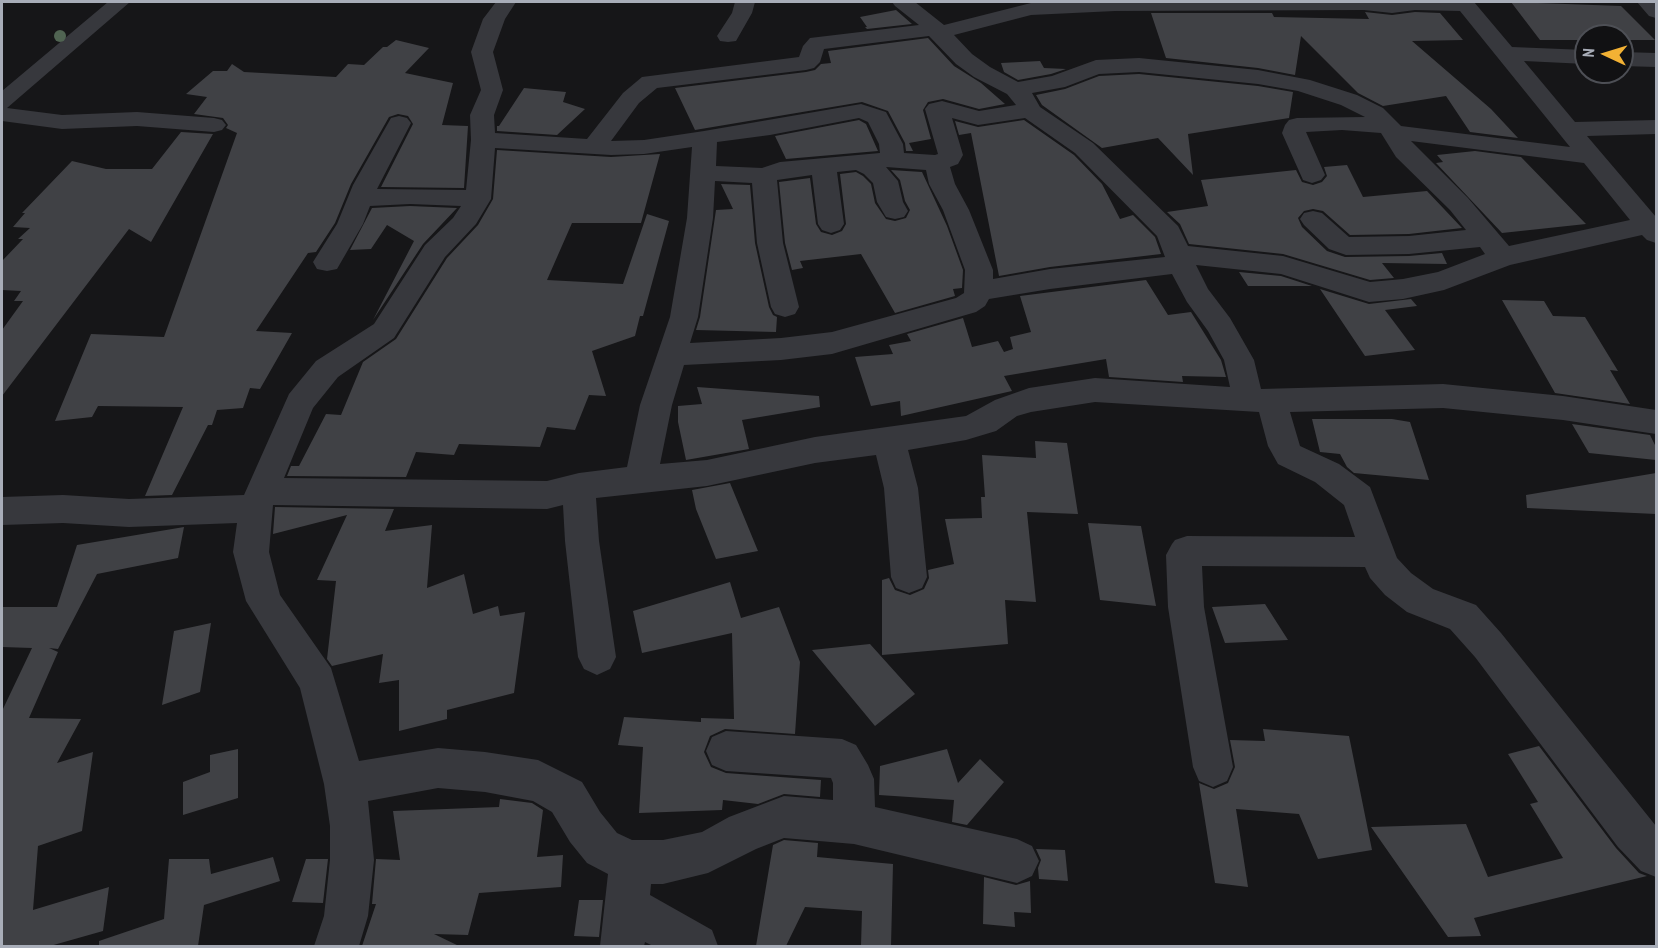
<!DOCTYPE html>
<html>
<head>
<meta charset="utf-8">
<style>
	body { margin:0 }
	#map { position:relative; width:1658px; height:948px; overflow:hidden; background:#161618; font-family:"PT Sans Narrow",sans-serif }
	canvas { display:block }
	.frame { position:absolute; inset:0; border:3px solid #a8adb8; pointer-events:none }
	.north { position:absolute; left:1574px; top:24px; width:60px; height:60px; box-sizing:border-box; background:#111113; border:2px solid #4d4f55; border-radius:50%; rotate:274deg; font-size:16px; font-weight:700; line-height:24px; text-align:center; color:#a8adb8 }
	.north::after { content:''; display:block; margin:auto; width:21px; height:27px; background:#f2b134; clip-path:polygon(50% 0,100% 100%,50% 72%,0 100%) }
</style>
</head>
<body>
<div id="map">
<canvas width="1658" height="948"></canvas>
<div class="frame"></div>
<div class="north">N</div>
</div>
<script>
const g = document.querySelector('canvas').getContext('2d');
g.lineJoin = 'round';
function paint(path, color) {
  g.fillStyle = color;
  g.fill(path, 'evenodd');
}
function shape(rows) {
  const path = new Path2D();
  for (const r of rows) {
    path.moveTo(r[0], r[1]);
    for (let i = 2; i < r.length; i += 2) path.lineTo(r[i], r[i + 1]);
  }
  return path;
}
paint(shape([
	[1511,2,1621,6,1655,40,1622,40,1622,36,1586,36,1586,40,1540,40],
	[896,10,912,24,867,29,865,27,867,27,860,17],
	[1365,12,1392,15,1415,12,1440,13,1463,40,1412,41,1491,109,1518,138,1470,132,1446,96,1383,106,1358,93,1301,36,1295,75,1258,68,1166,58,1151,13,1272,13,1274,17,1369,19],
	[928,38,954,66,981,83,1005,104,979,109,943,99,928,102,923,110,931,139,909,143,913,151,906,151,905,143,888,111,862,102,695,130,675,88,806,72,815,70,821,64,831,63,828,51],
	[396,40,429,48,405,73,453,83,442,125,468,126,464,188,381,187,413,124,408,116,398,114,389,117,351,184,335,223,316,252,308,253,256,331,292,333,260,389,250,388,243,408,217,410,212,425,208,425,172,495,145,496,183,407,98,406,92,417,55,421,91,334,164,337,237,133,226,128,228,125,223,118,194,114,207,97,186,94,213,71,227,71,232,64,244,72,336,77,348,64,364,65,383,47,387,47],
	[1040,61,1044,68,1066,69,1051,74,1018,80,1004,72,1001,63],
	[1139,74,1258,86,1293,92,1289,118,1188,134,1193,175,1158,138,1102,148,1042,105,1036,95,1065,89,1099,76],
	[524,88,566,92,563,102,585,109,557,135,497,131,497,126,499,126],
	[859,120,866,124,878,151,786,159,775,136],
	[1024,120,1074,155,1102,184,1120,219,1133,215,1155,237,1161,254,1050,267,999,276,971,133,959,135,955,121,978,127],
	[181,132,213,134,151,242,129,229,2,396,2,330,23,301,14,301,21,291,2,290,2,261,23,239,18,239,30,228,13,227,25,213,22,213,72,161,106,169,152,169],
	[497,150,611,157,660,154,641,223,572,223,547,280,623,284,647,214,669,221,643,316,640,316,635,336,592,351,606,396,589,395,575,430,547,427,540,447,459,444,454,455,416,452,406,477,287,476,291,466,299,466,326,414,341,415,363,362,396,339,447,258,478,225,493,199],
	[1475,151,1521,157,1586,224,1502,233,1436,163,1443,162,1437,155],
	[1347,165,1363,197,1427,191,1462,228,1409,234,1350,235,1323,211,1313,209,1304,211,1298,218,1302,227,1327,251,1345,257,1409,256,1442,253,1447,264,1382,263,1394,278,1370,280,1283,254,1189,244,1180,224,1167,212,1208,206,1201,180,1296,170,1302,182,1313,185,1322,182,1327,176,1324,167],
	[891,170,922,172,947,226,963,270,962,288,953,289,955,296,895,313,861,254,800,261,803,268,792,270,785,243,779,182,810,178,816,224,821,232,832,235,842,231,846,224,840,174,856,172,863,176,871,184,875,203,886,219,895,221,906,218,910,210,905,201,900,180],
	[721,184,750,185,755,243,769,307,773,315,777,317,776,332,696,330,700,317,716,210,733,209],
	[410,206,457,208,423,244,373,320,414,241,387,225,371,249,350,250,372,208],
	[1239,272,1281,276,1312,286,1248,286],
	[1146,280,1168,315,1191,312,1221,360,1226,377,1182,376,1183,382,1109,377,1106,359,1004,376,1012,391,901,416,900,401,871,406,855,357,893,354,889,345,911,341,907,334,963,318,972,347,998,341,1004,352,1013,349,1010,337,1031,332,1020,296],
	[1320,289,1369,304,1411,299,1417,306,1385,310,1415,350,1365,356],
	[1502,300,1544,301,1553,316,1585,317,1618,371,1610,370,1630,404,1555,393],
	[697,387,819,396,820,407,742,420,749,449,686,460,678,422,678,406,702,404],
	[1312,419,1392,419,1410,422,1429,480,1354,473,1347,467,1340,454,1320,452],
	[1572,424,1650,435,1656,447,1656,460,1589,453],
	[1035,441,1067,443,1078,514,1027,512,1036,602,1005,600,1008,644,882,655,882,580,889,578,895,590,910,595,924,589,929,578,928,570,954,564,945,519,982,518,981,497,985,497,982,455,1036,458],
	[1656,473,1656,514,1527,508,1526,495],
	[730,483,758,551,716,559,696,509,692,490],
	[275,507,394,509,385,531,432,525,427,588,464,574,473,614,498,606,500,616,525,612,514,693,447,710,447,719,399,731,399,680,379,683,383,654,332,666,327,659,336,581,317,580,347,515,273,534],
	[1088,523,1141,526,1156,606,1100,600],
	[184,527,178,558,97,574,58,649,49,648,58,652,29,718,81,719,57,763,93,752,82,831,38,846,33,910,109,887,103,931,50,946,2,946,2,711,32,648,2,647,2,607,57,607,77,545],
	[730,582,741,618,779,607,800,662,795,734,725,729,710,736,704,752,711,767,726,773,821,780,820,797,784,794,758,804,723,800,722,810,639,813,643,747,618,745,624,717,701,722,701,718,734,719,732,633,642,653,633,611],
	[1265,604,1288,640,1225,643,1212,607],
	[211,623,200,692,162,705,174,631],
	[870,644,915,694,875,726,812,650],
	[1263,729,1349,736,1372,850,1318,859,1299,814,1236,809,1248,887,1215,883,1199,783,1214,789,1228,783,1235,767,1230,740,1265,741],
	[1539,746,1616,848,1639,873,1647,876,1474,918,1481,936,1448,937,1371,827,1466,824,1488,877,1563,858,1530,804,1538,802,1508,754],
	[238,749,238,798,183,815,183,782,210,772,210,755],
	[947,749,958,783,980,759,1004,782,967,825,952,822,954,800,879,795,880,766],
	[500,799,532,803,543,810,537,857,563,855,561,887,479,893,468,935,434,934,459,946,362,946,376,904,372,904,376,859,400,860,393,811,499,807],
	[784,840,818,843,817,857,893,864,891,946,861,946,862,911,805,907,786,946,756,946,773,845],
	[1036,849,1065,850,1068,881,1039,879,1038,868,1041,860],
	[273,857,280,881,204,905,198,946,99,946,99,941,164,919,169,859,209,859,211,874],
	[306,859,328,859,323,903,292,902],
	[984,877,1016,885,1030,881,1031,913,1014,912,1015,927,983,924],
	[579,900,603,900,599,937,574,936]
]), '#404145');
paint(shape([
	[108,2,130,2,7,108,62,115,137,112,214,118,222,120,226,125,222,130,214,132,137,126,62,129,2,121,2,91,108,2],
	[496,2,516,2,505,19,493,52,503,90,494,115,495,133,587,139,623,93,642,77,799,57,803,46,810,38,919,25,895,6,892,2,915,2,944,25,1031,3,1057,2,1474,2,1512,47,1586,50,1586,64,1524,61,1575,122,1656,120,1656,134,1587,136,1656,217,1656,243,1647,240,1642,235,1510,265,1444,290,1403,299,1369,302,1281,274,1196,265,1208,289,1230,318,1254,360,1261,389,1443,384,1563,396,1656,410,1656,434,1563,420,1443,408,1290,412,1300,446,1339,464,1370,487,1397,558,1411,573,1433,589,1476,605,1501,633,1656,826,1656,877,1641,871,1618,847,1475,657,1450,629,1407,612,1385,595,1370,578,1365,567,1202,566,1204,607,1233,767,1227,781,1213,787,1199,781,1193,767,1168,607,1166,555,1172,544,1175,540,1187,536,1355,537,1344,505,1315,482,1278,464,1268,446,1259,412,1095,402,1031,412,1017,416,996,431,966,440,908,450,918,488,927,577,922,588,909,593,896,588,891,577,884,488,876,455,815,463,707,486,596,498,599,541,616,657,610,669,597,675,584,669,578,657,565,541,563,505,547,509,273,505,269,552,280,595,331,668,359,761,438,748,485,752,538,760,582,782,600,812,617,833,632,840,663,840,702,832,729,817,784,796,833,800,833,783,831,778,726,771,712,765,706,751,712,737,726,731,842,739,856,745,868,765,874,779,875,807,1017,839,1032,846,1039,861,1032,876,1017,883,854,844,784,838,756,849,708,873,663,884,651,884,650,895,712,930,718,946,653,946,645,942,644,946,600,946,608,874,587,863,570,842,552,812,533,801,485,792,438,788,368,801,374,860,368,916,359,946,314,946,324,916,330,860,330,826,324,784,300,688,246,601,233,552,237,523,129,527,63,523,2,525,2,497,63,495,129,499,244,495,289,394,316,361,374,324,425,245,453,218,461,206,410,204,370,206,363,224,337,269,327,271,317,269,313,262,337,224,353,185,391,118,399,116,407,118,411,123,377,189,466,190,471,140,470,115,481,90,471,52,483,19,496,2],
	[1364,10,1392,13,1415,10,1460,11,1570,147,1401,126,1383,108,1357,95,1310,80,1258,70,1139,58,1096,60,1052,76,1018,82,990,67,972,54,954,35,1031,15,1115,11,1364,10],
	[929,36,956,64,974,77,1007,94,1016,105,979,111,942,101,929,104,925,109,938,154,935,155,904,153,903,144,886,112,861,104,704,131,644,140,611,141,639,103,657,88,806,70,814,68,820,62,824,49,929,36],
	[1139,72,1258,84,1298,91,1341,105,1365,117,1297,118,1289,120,1285,125,1282,133,1303,180,1312,183,1321,180,1325,175,1306,132,1342,130,1381,133,1396,157,1450,210,1466,230,1409,236,1349,237,1322,213,1313,211,1304,213,1300,219,1304,225,1329,249,1346,255,1409,254,1480,247,1485,254,1438,272,1403,279,1370,282,1283,256,1188,246,1178,226,1093,143,1040,107,1032,93,1065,87,1099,74,1139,72],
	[859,118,868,122,879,144,880,153,780,162,762,168,716,166,717,142,770,135,859,118],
	[952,118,978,125,1025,118,1075,153,1157,236,1165,257,1050,269,993,279,993,270,969,210,955,184,950,167,958,164,963,155,952,118],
	[1411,141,1584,163,1630,220,1509,246,1468,198,1411,141],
	[692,147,687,218,670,317,640,405,627,467,579,473,547,481,284,478,313,408,338,377,394,338,445,257,476,224,491,199,495,148,611,155,644,154,692,147],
	[886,167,926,170,929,184,943,210,965,270,964,293,956,298,832,332,781,338,690,343,698,317,713,218,715,181,752,183,757,243,771,307,775,314,785,317,795,314,799,307,783,243,777,180,812,175,818,224,822,230,831,233,840,230,844,224,837,172,856,170,864,174,873,183,877,202,886,217,895,219,904,217,908,211,903,202,898,181,886,167],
	[1172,274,1187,302,1208,331,1224,360,1230,387,1095,378,1029,388,995,400,966,416,815,437,707,460,660,464,672,405,684,365,781,360,832,354,976,312,985,306,989,299,1050,289,1172,274],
	[735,2,755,2,752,13,736,41,728,42,720,41,717,36,732,13,735,2],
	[1637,2,1656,2,1656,18,1649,16,1637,2],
	[1622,52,1656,53,1656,67,1622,66,1622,52]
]), '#37383d');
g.fillStyle = '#506452';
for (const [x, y] of [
	[60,36]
]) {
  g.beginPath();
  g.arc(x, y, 6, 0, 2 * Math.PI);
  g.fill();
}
</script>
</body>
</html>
